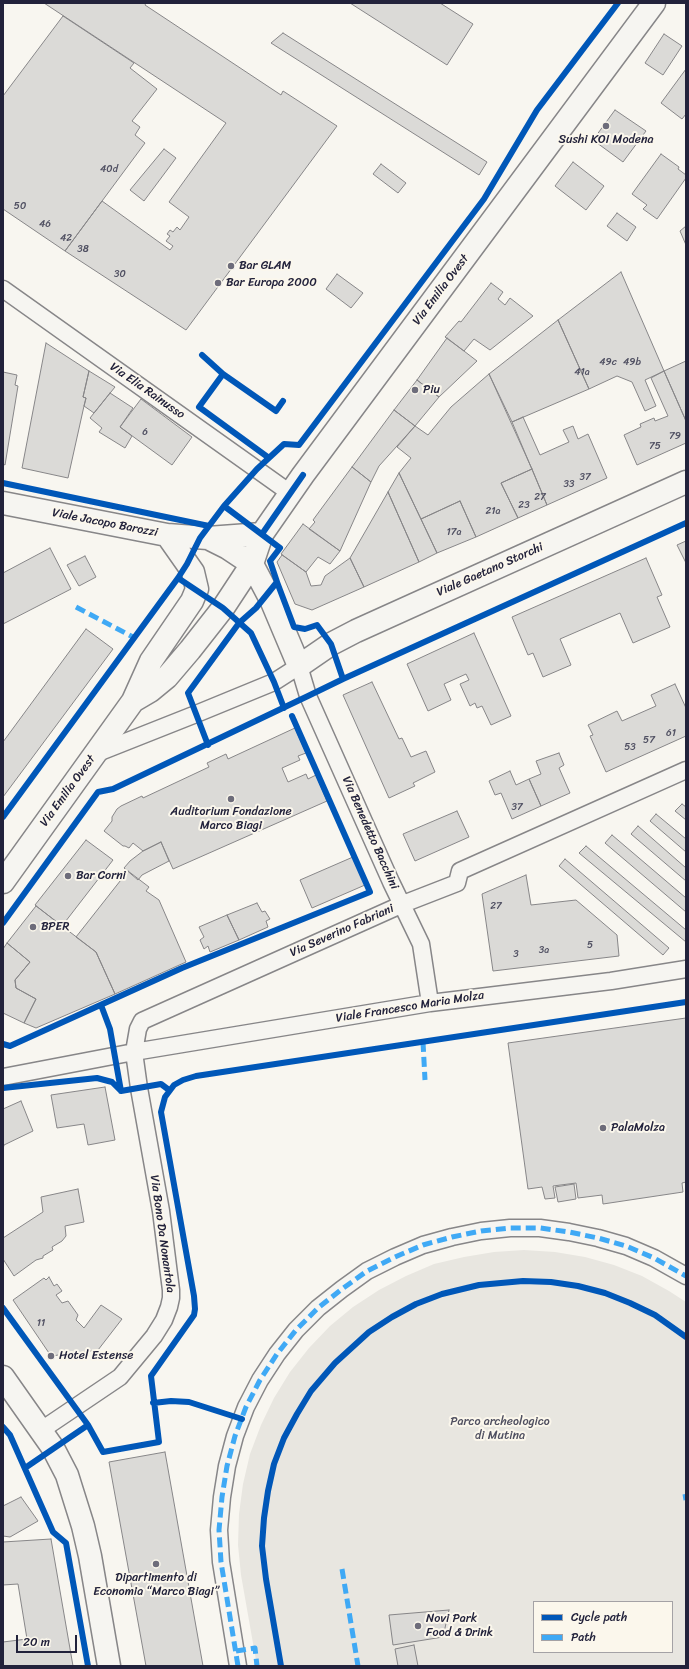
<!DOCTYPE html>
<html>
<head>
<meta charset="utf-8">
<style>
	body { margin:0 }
	#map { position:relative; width:689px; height:1669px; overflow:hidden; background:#f8f6f0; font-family:Sriracha,sans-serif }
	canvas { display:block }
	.frame { position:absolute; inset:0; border:4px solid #22223b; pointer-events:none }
	.legend { position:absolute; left:533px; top:1601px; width:140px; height:52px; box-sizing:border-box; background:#fbf7ec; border:1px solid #a4a2a5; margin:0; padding:5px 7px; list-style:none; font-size:12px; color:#22223b }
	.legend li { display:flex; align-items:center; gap:8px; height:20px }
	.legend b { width:20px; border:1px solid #a4a2a5 }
	.scale { position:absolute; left:16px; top:1635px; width:61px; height:18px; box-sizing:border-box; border:2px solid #22223b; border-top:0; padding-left:5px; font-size:12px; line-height:14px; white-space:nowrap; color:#22223b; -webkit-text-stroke:3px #fbf7ec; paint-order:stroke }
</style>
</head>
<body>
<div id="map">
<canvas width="689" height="1669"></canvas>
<div class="frame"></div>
<ul class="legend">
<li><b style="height:5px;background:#0057b8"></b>Cycle path</li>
<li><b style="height:5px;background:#3fa9f5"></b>Path</li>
</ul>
<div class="scale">20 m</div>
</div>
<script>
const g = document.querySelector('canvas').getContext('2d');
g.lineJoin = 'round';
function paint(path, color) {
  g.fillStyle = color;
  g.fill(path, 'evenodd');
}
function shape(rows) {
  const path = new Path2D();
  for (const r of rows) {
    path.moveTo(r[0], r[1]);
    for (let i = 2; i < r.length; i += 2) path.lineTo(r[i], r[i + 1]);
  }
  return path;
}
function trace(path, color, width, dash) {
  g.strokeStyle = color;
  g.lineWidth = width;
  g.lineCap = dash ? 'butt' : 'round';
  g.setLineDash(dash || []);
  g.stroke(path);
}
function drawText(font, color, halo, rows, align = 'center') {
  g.font = font + ' Sriracha,sans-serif';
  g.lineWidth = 4;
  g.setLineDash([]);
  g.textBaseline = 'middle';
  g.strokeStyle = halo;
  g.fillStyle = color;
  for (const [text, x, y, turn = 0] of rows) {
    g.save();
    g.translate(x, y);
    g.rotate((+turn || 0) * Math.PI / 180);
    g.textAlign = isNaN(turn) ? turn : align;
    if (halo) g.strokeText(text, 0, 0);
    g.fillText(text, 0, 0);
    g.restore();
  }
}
paint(shape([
	[524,1250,555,1252,585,1257,614,1265,642,1276,669,1291,686,1302,686,1666,257,1666,241,1575,238,1545,239,1514,243,1484,250,1454,261,1425,274,1398,290,1372,309,1348,330,1326,353,1307,379,1290,406,1276,434,1264,464,1257,494,1252],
	[534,1602,672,1602,672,1652,534,1652]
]), '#e8e6e0');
const building = shape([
	[44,3,146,3,145,5,281,95,283,91,337,126,186,330,65,251,102,201,170,250,173,246,166,241,170,236,167,234,170,230,173,232,177,227,180,230,189,217,169,202,226,123,44,3],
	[350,3,440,3,473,24,447,65,350,3],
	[63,16,134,63,130,68,157,89,132,121,140,127,135,135,145,143,65,251,3,209,3,96,63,16],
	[283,33,487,162,479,175,271,43,283,33],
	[664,34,682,46,663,75,645,63,664,34],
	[686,69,686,114,682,119,661,103,686,69],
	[615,110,646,131,623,162,593,140,615,110],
	[164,149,176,158,144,201,130,190,164,149],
	[661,154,679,167,678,169,686,175,686,178,657,219,643,209,647,205,632,194,661,154],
	[573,162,604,186,586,210,555,186,573,162],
	[381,164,406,183,398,193,373,174,381,164],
	[617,213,636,227,627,241,607,226,617,213],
	[686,226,686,245,680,231,686,226],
	[621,272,664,371,645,380,656,406,645,411,632,382,617,376,589,389,558,320,621,272],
	[337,274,363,293,351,308,326,289,337,274],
	[491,283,503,292,498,299,505,305,510,298,533,316,490,350,474,339,464,351,445,337,459,321,461,322,491,283],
	[558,320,589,389,512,422,489,374,558,320],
	[447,338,477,361,439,397,417,380,447,338],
	[46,343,89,371,83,397,86,398,84,406,68,478,22,468,46,343],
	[686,361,686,421,664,371,686,361],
	[89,371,115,387,94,413,84,406,86,398,83,397,89,371],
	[664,371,686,421,686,443,637,465,624,435,641,427,640,424,654,418,655,421,668,416,651,378,664,371],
	[3,372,17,375,15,385,18,386,5,465,3,464,3,372],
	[489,374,532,469,501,483,518,518,476,537,460,501,421,519,399,473,411,458,397,447,415,426,428,435,451,407,489,374],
	[417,380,439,397,415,426,394,410,417,380],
	[110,393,133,408,120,427,132,436,125,448,99,432,102,428,90,418,110,393],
	[141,399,192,437,172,465,120,427,141,399],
	[394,410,415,426,379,466,371,482,352,467,394,410],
	[523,417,540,455,569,442,563,430,573,426,578,439,588,434,607,478,547,505,512,422,523,417],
	[352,467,371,482,340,551,309,529,315,522,313,520,352,467],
	[532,469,547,505,518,518,501,483,532,469],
	[399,473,437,553,419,562,388,492,399,473],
	[388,492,419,562,364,587,350,558,388,492],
	[460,501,476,537,437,553,421,519,460,501],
	[303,524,340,551,330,564,318,557,306,572,281,554,303,524],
	[686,541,686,563,677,545,686,541],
	[50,548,71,589,3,624,3,573,50,548],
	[282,555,306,572,311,586,321,585,325,576,350,558,364,587,312,610,295,604,277,562,282,555],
	[85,556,96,577,79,586,67,565,85,556],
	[646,558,662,595,657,597,670,627,633,643,620,613,560,639,571,665,543,677,533,653,528,655,512,617,646,558],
	[86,629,113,649,3,797,3,742,86,629],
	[474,633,511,716,491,725,482,706,477,708,475,703,470,706,460,684,469,680,466,674,444,684,451,700,428,711,407,664,474,633],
	[372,682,399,739,402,738,411,757,426,751,435,772,413,783,415,786,389,798,343,695,372,682],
	[675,684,686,708,686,736,606,772,590,736,593,735,588,725,617,711,622,721,647,710,656,706,651,695,675,684],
	[295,728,306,753,298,756,300,760,282,768,288,782,306,774,308,779,316,775,327,801,173,869,161,842,143,851,133,843,129,848,125,846,123,846,104,831,112,821,112,817,117,809,121,806,142,796,143,798,209,767,207,763,226,754,228,759,295,728],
	[559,753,564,765,559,768,570,793,541,806,529,779,541,774,536,761,559,753],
	[510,771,516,785,529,779,541,806,512,819,501,793,495,795,489,781,510,771],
	[682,804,686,807,686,820,675,811,682,804],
	[457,811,469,837,415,861,403,834,457,811],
	[656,814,686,839,686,852,650,821,656,814],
	[638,826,686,868,686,881,631,834,638,826],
	[612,835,686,898,686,912,605,843,612,835],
	[86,840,113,860,62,926,35,905,86,840],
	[161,842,169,861,142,875,138,880,124,868,130,861,143,851,161,842],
	[586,846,686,930,686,942,579,853,586,846],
	[353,857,365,885,312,908,300,880,353,857],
	[565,859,669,948,663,955,559,866,565,859],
	[128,871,149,887,146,891,159,900,186,962,115,994,96,952,76,937,128,871],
	[526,875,531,905,576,900,617,935,619,956,493,971,482,894,526,875],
	[257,903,262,912,265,911,270,919,266,921,268,927,239,940,227,915,257,903],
	[36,906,96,952,115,994,36,1028,24,1023,36,999,16,988,15,980,30,962,7,943,36,906],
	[227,915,239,940,210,952,208,946,204,949,200,940,204,937,199,927,227,915],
	[7,943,30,962,15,980,16,988,36,999,24,1023,3,1013,3,949,7,943],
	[686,1018,686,1182,682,1183,683,1192,603,1204,602,1195,578,1198,576,1183,553,1186,555,1198,545,1199,542,1187,528,1189,508,1043,686,1018],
	[105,1087,115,1140,88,1145,84,1124,57,1128,51,1095,105,1087],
	[21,1101,33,1131,4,1145,3,1149,3,1109,21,1101],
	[574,1184,576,1199,558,1202,555,1187,574,1184],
	[78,1189,84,1222,65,1226,66,1236,62,1241,52,1247,53,1250,43,1256,43,1258,36,1260,14,1276,3,1259,3,1238,43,1212,41,1197,78,1189],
	[49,1277,54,1286,57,1284,62,1291,56,1295,62,1303,68,1301,78,1315,76,1320,84,1328,101,1305,122,1319,98,1350,51,1356,13,1300,44,1278,46,1280,49,1277],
	[165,1452,203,1666,146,1666,109,1462,165,1452],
	[21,1497,38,1521,10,1537,3,1536,3,1506,21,1497],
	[51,1539,73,1666,3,1666,3,1642,27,1639,18,1584,3,1585,3,1542,51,1539],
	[449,1610,443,1637,393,1645,389,1615,449,1610],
	[414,1645,418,1666,398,1666,395,1649,414,1645]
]);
paint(building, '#dbdad7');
trace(building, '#878688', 1);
const street = shape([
	[3,289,290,493],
	[95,754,196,714,274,682,299,666,308,696,391,882,421,944,430,1003],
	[3,1077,134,1052,430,1003,611,981,686,969],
	[40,1431,120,1377,154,1336,164,1320,169,1307,171,1298,171,1290,161,1211,139,1088,134,1052,138,1029,142,1021,403,904,457,883,460,871,686,770],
	[238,1666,221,1562,219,1530,222,1497,227,1466,235,1436,246,1407,260,1380,277,1354,296,1330,318,1308,342,1289,367,1271,395,1257,423,1245,452,1237,481,1231,510,1228,540,1228,569,1232,598,1238,626,1246,654,1258,686,1276]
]);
const secondary = shape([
	[3,503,167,535,208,538,262,534],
	[208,538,228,548,252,564,272,602,299,666,331,644,356,631,686,482],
	[133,701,150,691,167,677,190,650,223,608,252,564,262,534,303,475,654,3],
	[3,882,133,701,151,661,192,601,197,589,193,572,167,535],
	[3,1377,53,1448,67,1475,83,1526,90,1556,109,1666]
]);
trace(street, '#878688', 19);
trace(secondary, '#878688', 25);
trace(street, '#f6f5f1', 16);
trace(secondary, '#f6f5f1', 22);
trace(shape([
	[76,607,133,637],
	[423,1042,425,1080],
	[685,1494,686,1500],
	[342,1569,358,1666],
	[236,1651,255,1648,257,1666],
	[238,1666,221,1562,219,1530,222,1497,227,1466,235,1436,246,1407,260,1380,277,1354,296,1330,318,1308,342,1289,367,1271,395,1257,423,1245,452,1237,481,1231,510,1228,540,1228,569,1232,598,1238,626,1246,654,1258,686,1276]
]), '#3fa9f5', 5, [10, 5]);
trace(shape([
	[202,355,223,374,199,407,269,458],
	[223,374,276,411,283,401],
	[3,483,209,526],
	[262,534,303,475],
	[178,578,223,608,251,633,274,682,284,708],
	[277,582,294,627,305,629,317,625,331,644,343,679],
	[208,745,188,693,239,623,256,608,277,582,270,561,280,548,224,506],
	[3,817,178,578,187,564,200,538,224,506,257,469,284,444,299,445,484,199,537,110,618,3],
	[3,923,98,792,113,789,308,696,343,679,686,523],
	[101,1005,110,1029,121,1091],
	[3,1044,10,1046,182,968,370,892,292,716],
	[3,1088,97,1078,112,1082,121,1091,161,1084,169,1090],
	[3,1308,88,1425,103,1452,159,1442,151,1376,194,1315,195,1309,194,1296,161,1112,165,1097,174,1085,183,1080,196,1076,686,1002],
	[153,1403,171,1401,189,1402,242,1419],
	[3,1427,10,1435,53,1532,66,1543,88,1666],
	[25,1468,88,1425],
	[281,1666,266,1579,262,1546,264,1518,268,1491,274,1464,284,1438,297,1414,311,1391,335,1363,369,1332,392,1317,416,1304,442,1294,479,1285,523,1281,551,1282,578,1286,605,1293,630,1303,655,1315,686,1337]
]), '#0057b8', 6);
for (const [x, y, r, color] of [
	[606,126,4,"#6d6c7a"],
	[231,266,4,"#6d6c7a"],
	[218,283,4,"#6d6c7a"],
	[415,390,4,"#6d6c7a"],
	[231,799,4,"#6d6c7a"],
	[68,876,4,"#6d6c7a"],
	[33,927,4,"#6d6c7a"],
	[603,1128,4,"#6d6c7a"],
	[51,1356,4,"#6d6c7a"],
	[156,1564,4,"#6d6c7a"],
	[418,1626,4,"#6d6c7a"]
]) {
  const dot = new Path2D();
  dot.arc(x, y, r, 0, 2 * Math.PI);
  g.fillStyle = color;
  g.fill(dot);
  trace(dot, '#fbf7ec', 1.5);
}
drawText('10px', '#505062', null, [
	["40d",109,169],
	["50",20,206],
	["46",45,224],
	["42",66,238],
	["38",83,249],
	["30",120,274],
	["49c",608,362],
	["49b",632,362],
	["41a",582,372],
	["6",145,432],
	["79",675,436],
	["75",655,446],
	["37",585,477],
	["33",569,484],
	["27",540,497],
	["23",524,505],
	["21a",493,511],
	["17a",454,532],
	["61",671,733],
	["57",649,740],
	["53",630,747],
	["37",517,807],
	["27",496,906],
	["5",590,945],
	["3a",544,950],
	["3",516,954],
	["11",41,1323]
]);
drawText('12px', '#22223b', '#fbf7ec', [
	["Sushi KOI Modena",606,140,"center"],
	["Bar GLAM",239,266],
	["Bar Europa 2000",226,283],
	["Piu",423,390],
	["Auditorium Fondazione",231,812,"center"],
	["Marco Biagi",231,826,"center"],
	["Bar Corni",76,876],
	["BPER",41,927],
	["PalaMolza",611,1128],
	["Hotel Estense",59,1356],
	["Dipartimento di",156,1578,"center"],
	["Economia “Marco Biagi”",156,1592,"center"],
	["Novi Park",426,1619],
	["Food & Drink",426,1633]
], 'left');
drawText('12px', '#22223b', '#fbf7ec', [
	["Via Emilia Ovest",441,290,-53],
	["Via Elia Rainusso",147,391,35],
	["Viale Jacopo Barozzi",105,523,11],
	["Viale Gaetano Storchi",490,570,-24],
	["Via Emilia Ovest",68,791,-54],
	["Via Benedetto Bacchini",370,833,66],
	["Via Severino Fabriani",342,931,-24],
	["Viale Francesco Maria Molza",410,1007,-9],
	["Via Bono Da Nonantola",162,1234,82]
]);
drawText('12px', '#505061', '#fbf7ec', [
	["Parco archeologico",500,1422],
	["di Mutina",500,1436]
]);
</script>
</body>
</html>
